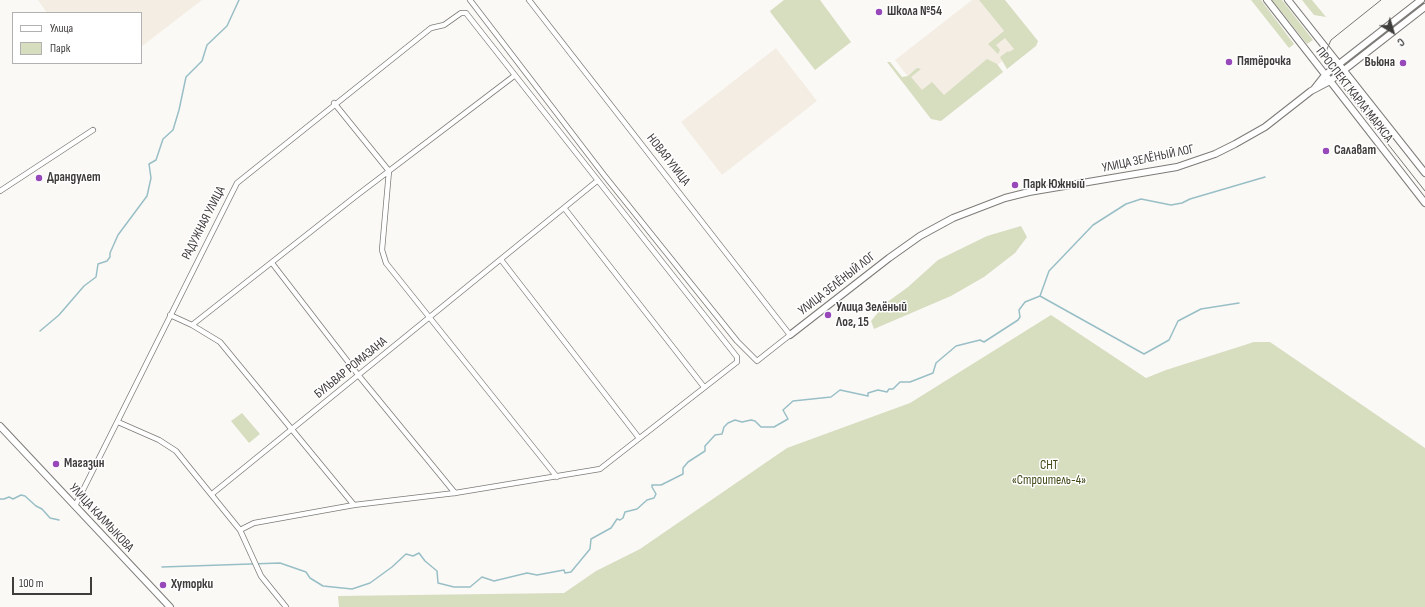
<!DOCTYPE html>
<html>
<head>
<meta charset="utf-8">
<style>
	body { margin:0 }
	#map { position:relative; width:1425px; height:607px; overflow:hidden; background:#fbf9f6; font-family:"Sofia Sans Condensed",sans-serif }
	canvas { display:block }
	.legend { position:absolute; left:12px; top:12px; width:130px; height:52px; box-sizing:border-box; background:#fff; border:1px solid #b2b1b1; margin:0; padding:5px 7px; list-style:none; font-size:12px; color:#3e3d3b }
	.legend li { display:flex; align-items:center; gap:8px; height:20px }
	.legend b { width:20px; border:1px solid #b2b1b1 }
	.north { position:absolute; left:1373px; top:12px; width:40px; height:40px; -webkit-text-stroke:3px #fff; paint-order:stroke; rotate:142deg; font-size:11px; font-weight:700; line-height:16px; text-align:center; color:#3e3d3b }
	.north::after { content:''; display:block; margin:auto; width:14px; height:18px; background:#3e3d3b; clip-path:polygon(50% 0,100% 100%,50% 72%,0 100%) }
	.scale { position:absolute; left:12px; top:577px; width:80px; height:18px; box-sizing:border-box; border:2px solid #3e3d3b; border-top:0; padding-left:5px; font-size:12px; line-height:14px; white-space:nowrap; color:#3e3d3b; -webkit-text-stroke:3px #fff; paint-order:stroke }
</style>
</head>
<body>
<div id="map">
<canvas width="1425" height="607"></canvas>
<ul class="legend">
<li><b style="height:5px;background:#fff"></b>Улица</li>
<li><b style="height:11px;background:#d7ddbf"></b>Парк</li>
</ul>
<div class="north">С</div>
<div class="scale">100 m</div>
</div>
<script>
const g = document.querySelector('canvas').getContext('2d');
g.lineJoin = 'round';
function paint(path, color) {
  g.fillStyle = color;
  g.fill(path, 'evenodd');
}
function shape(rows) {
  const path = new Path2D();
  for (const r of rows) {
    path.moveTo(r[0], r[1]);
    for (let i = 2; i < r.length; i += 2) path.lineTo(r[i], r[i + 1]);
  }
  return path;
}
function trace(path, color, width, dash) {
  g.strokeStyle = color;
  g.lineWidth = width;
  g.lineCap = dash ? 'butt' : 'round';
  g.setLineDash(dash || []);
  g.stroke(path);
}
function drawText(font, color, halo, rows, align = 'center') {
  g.font = font + ' "Sofia Sans Condensed",sans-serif';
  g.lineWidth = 3;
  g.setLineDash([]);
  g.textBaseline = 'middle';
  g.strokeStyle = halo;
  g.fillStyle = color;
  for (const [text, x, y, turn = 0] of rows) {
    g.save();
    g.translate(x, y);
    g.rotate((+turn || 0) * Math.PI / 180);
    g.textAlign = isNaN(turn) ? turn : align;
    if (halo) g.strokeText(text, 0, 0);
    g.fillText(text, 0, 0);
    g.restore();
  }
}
paint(shape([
	[38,0,202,0,141,47,141,13,47,13],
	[972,0,979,0,1018,49,936,113,895,60],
	[776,48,817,101,722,175,681,122]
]), '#f4ede3');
paint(shape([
	[784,0,820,0,851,42,815,70,771,13,770,11],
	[979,0,1005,0,1038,41,1036,46,1007,69,1000,57,1008,51,1009,52,1014,49,1005,38,996,45,1000,50,998,54,988,44,1004,31],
	[1251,0,1261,0,1294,44,1289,48],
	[1272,0,1282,0,1313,40,1307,44],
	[1302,0,1312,0,1326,17,1314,15],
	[987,59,997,64,1003,72,941,121,931,119,887,62,890,62,902,77,908,76,917,68,921,69,911,77,922,90,932,82,944,95],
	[1021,226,1027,237,1015,253,984,277,951,296,874,329,871,321,886,303,908,287,938,260,987,236],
	[1051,315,1146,378,1166,370,1254,342,1270,342,1425,448,1425,607,339,607,338,596,564,593,596,571,640,549,787,448,910,403],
	[242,413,260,434,249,443,231,421]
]), '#d7ddbf');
trace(shape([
	[1040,296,1144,354,1169,340,1178,321,1201,309,1239,303],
	[40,331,59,315,84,286,96,277,98,264,107,261,110,257,110,253,118,235,147,196,151,178,149,164,156,160,163,139,173,130,179,110,186,77,202,61,207,45,227,26,239,0],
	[0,499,4,499,9,497,13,499,21,495,25,496,36,506,42,509,50,518,59,520],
	[162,567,280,563,306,572,310,578,323,586,352,589,370,583,392,567,406,554,413,556,419,553,425,561,437,571,438,583,454,587,470,587,482,577,494,581,527,573,537,575,564,570,565,573,571,572,590,549,591,539,611,528,617,519,620,520,623,518,625,512,637,509,647,500,654,498,656,494,652,487,652,485,661,485,683,474,683,468,688,462,705,451,705,446,715,435,722,434,724,427,728,423,735,420,742,422,751,420,755,421,761,427,774,427,788,419,783,410,793,401,831,397,840,390,868,396,868,393,878,390,887,392,889,389,893,389,900,382,910,382,933,373,936,363,956,346,980,340,984,342,1018,320,1020,317,1019,310,1025,302,1040,296,1049,271,1093,225,1126,204,1141,199,1171,205,1182,203,1190,199,1265,177]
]), '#99bfc6', 1.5);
const street = shape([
	[470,0,604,175,737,341,757,361,790,335,529,0],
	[334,103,389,171,382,250,386,263,557,477],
	[0,191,93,130],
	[565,209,704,387],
	[502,261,639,438],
	[272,263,359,376,455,493],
	[170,315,192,325,220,342,354,505],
	[192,325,356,196,514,76],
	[118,422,159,440,176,451,240,530,261,576,286,607],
	[212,494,597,181],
	[75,506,237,183,431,28,444,25,461,13,466,13,737,357,737,362,600,469,455,493,354,505,254,523,240,530]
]);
const secondary = shape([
	[1267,0,1425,203],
	[1288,0,1425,173],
	[1314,89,1325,75,1421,0],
	[790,335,889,258,920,236,953,218,1005,198,1029,192,1177,167,1215,154,1235,144,1265,127,1311,91,1330,81,1425,7],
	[0,426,170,607]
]);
trace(street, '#7d7b78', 6);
trace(secondary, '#7d7b78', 8);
trace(street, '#fff', 4.5);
trace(secondary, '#fff', 6);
trace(shape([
	[1381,0,1331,40,1327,49,1326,62,1335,77,1425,191]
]), '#787774', 1);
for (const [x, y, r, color] of [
	[879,12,4,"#9849b9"],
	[1229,62,4,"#9849b9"],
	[1403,63,4,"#9849b9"],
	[1326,151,4,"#9849b9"],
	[39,178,4,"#9849b9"],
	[1015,185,4,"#9849b9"],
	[828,315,4,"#9849b9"],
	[56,464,4,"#9849b9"],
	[163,585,4,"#9849b9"]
]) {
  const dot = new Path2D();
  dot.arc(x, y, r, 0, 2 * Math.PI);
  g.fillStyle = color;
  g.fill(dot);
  trace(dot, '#fff', 1.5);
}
drawText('bold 13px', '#3e3d3b', '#fff', [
	["Школа №54",887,12],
	["Пятёрочка",1237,62],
	["Вьюна",1395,63,"right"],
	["Салават",1334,151],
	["Драндулет",47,178],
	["Парк Южный",1023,185],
	["Улица Зелёный",836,308],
	["Лог, 15",836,323],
	["Магазин",64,464],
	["Хуторки",171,585]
], 'left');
drawText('13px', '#3e3d3b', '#fff', [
	["ПРОСПЕКТ КАРЛА МАРКСА",1354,95,52],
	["УЛИЦА ЗЕЛЁНЫЙ ЛОГ",1148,159,-12],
	["НОВАЯ УЛИЦА",668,160,52],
	["РАДУЖНАЯ УЛИЦА",204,223,-63],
	["УЛИЦА ЗЕЛЁНЫЙ ЛОГ",837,284,-38],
	["БУЛЬВАР РОМАЗАНА",351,368,-39],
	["УЛИЦА КАЛМЫКОВА",101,518,47]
]);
drawText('13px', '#424917', '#fff', [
	["СНТ",1049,466],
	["«Строитель-4»",1049,481]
]);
</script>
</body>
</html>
